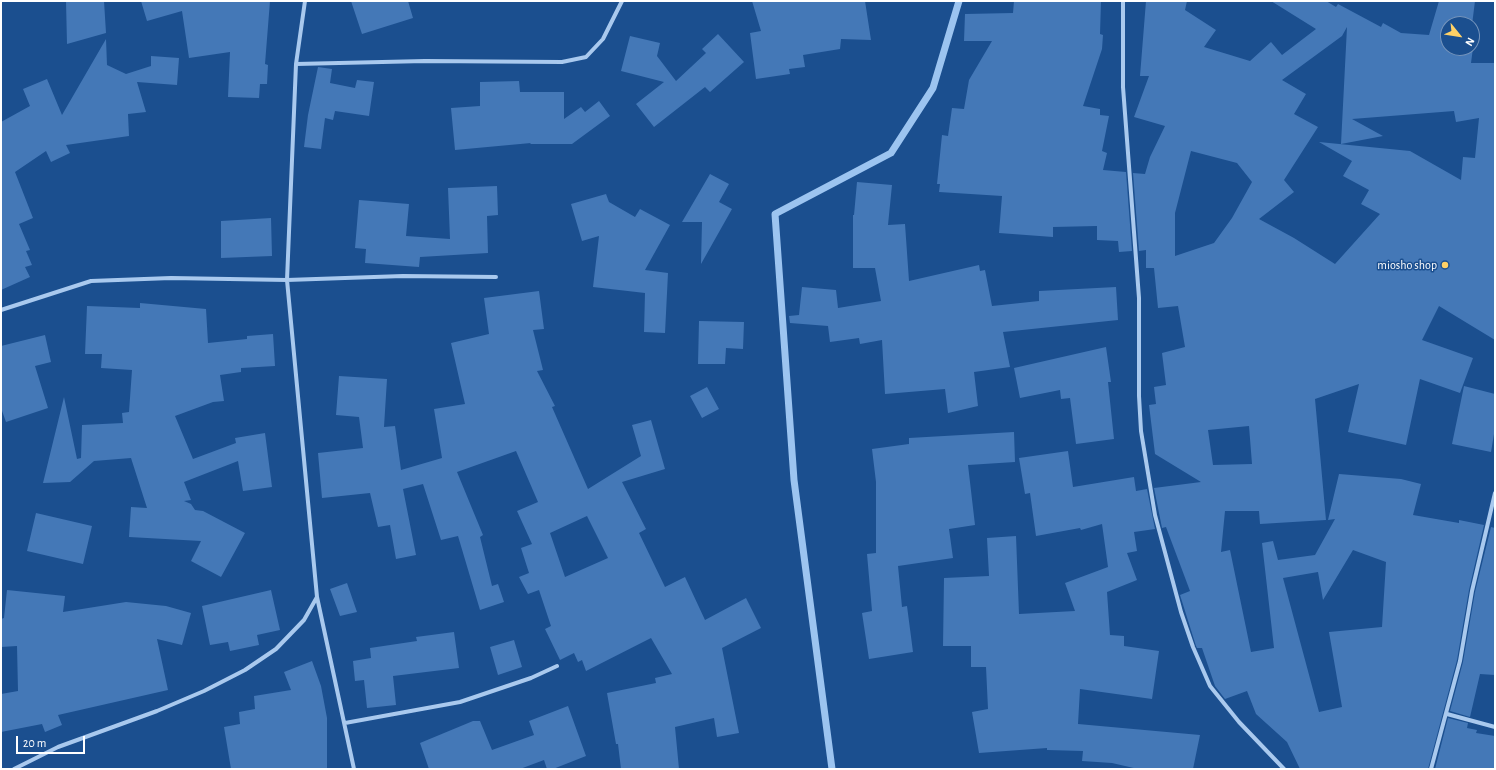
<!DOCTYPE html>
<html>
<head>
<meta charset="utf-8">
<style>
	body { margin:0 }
	#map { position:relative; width:1496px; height:770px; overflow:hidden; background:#1b4f8f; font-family:"Alegreya Sans",sans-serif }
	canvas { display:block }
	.frame { position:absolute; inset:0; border:2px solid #fff; pointer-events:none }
	.north { position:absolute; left:1440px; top:16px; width:40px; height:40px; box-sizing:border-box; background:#1b4f8f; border:1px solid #7695bc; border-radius:50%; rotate:120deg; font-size:11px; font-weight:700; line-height:16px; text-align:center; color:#fff }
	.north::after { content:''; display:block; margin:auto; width:14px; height:18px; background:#ffd166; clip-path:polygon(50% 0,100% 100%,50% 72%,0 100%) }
	.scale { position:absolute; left:16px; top:736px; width:69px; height:18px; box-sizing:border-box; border:2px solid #fff; border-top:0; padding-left:5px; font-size:12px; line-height:14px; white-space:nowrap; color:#fff; -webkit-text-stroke:3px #1b4f8f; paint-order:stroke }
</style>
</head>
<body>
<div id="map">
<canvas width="1496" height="770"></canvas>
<div class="frame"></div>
<div class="north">N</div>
<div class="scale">20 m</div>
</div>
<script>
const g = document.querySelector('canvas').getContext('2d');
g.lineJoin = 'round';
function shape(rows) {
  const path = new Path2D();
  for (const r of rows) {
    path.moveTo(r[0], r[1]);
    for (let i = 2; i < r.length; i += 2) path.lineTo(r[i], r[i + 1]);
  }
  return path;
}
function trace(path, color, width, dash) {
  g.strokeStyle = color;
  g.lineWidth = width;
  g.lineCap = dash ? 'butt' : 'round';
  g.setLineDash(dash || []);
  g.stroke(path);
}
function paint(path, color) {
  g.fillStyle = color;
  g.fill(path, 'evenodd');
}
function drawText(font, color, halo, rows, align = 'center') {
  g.font = font + ' "Alegreya Sans",sans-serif';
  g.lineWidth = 3;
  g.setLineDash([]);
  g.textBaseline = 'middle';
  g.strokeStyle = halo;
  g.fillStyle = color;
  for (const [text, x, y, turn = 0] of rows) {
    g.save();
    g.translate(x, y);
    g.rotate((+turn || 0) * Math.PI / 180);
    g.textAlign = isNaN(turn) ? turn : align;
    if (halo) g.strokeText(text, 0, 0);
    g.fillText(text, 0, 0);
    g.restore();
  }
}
trace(shape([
	[832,769,794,480,775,214,891,153,933,88,959,1]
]), '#9cc4f0', 7);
paint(shape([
	[66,1,104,1,106,33,67,44],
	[141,1,270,1,265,64,268,65,267,84,260,84,259,98,228,97,230,52,189,58,182,11,147,21],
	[351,1,408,1,413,18,362,34],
	[752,1,865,1,871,40,841,39,840,49,803,55,805,67,789,69,790,74,756,79,750,33,761,31],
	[1014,1,1101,1,1100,34,1103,35,1102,49,1083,106,1100,109,1100,115,1109,116,1102,151,1107,153,1103,170,1126,172,1132,251,1119,252,1118,241,1097,240,1097,226,1053,227,1053,237,999,233,1002,196,939,192,940,184,937,184,942,135,948,136,952,108,964,109,969,80,992,41,964,41,965,14,1013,13],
	[1146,1,1187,1,1185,10,1216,30,1204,47,1250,61,1271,42,1282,55,1316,29,1271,1,1326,1,1336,7,1338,4,1381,27,1383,23,1401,33,1429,35,1439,1,1475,1,1472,25,1448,24,1448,48,1473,48,1471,63,1495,63,1495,340,1439,306,1422,340,1473,358,1460,393,1420,379,1406,445,1348,432,1359,384,1315,399,1326,520,1260,524,1259,511,1225,511,1221,552,1230,550,1251,652,1274,648,1262,543,1273,541,1278,560,1315,555,1335,519,1328,520,1339,474,1401,479,1421,484,1413,515,1459,523,1459,520,1484,525,1469,590,1457,660,1428,769,1300,769,1287,742,1256,714,1247,691,1225,699,1215,686,1202,648,1197,648,1196,646,1180,595,1190,591,1166,527,1162,528,1154,488,1201,482,1155,454,1149,405,1156,404,1154,387,1166,385,1162,353,1185,347,1178,306,1158,308,1154,268,1146,268,1146,250,1139,251,1133,173,1145,174,1150,157,1165,126,1134,117,1149,76,1140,76],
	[1347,27,1341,144,1383,136,1352,119,1454,111,1456,122,1479,118,1475,158,1463,157,1461,180,1410,151,1319,142,1352,161,1343,176,1369,190,1361,204,1380,214,1335,264,1294,238,1259,219,1294,192,1284,180,1318,127,1294,114,1306,94,1282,80,1342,36],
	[1191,151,1237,163,1252,182,1232,218,1214,243,1175,256,1175,213],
	[1249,426,1252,464,1213,465,1208,430],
	[1353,550,1386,562,1382,627,1329,632,1342,707,1319,712,1283,578,1318,572,1323,600],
	[718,34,744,62,710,92,705,87,654,127,636,104,664,82,621,71,630,36,660,43,657,56,676,81,706,53,702,49],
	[106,39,107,65,126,74,151,66,151,56,179,58,177,85,137,82,146,112,128,114,129,136,66,145,70,153,51,162,46,151,15,172,33,218,19,224,30,250,26,251,32,265,25,267,30,277,1,290,1,122,30,106,23,89,47,79,62,115],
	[318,67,332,69,330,83,355,88,357,80,374,82,369,116,335,111,333,120,325,118,321,149,304,147,308,115],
	[519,81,520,92,564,92,564,119,581,107,585,112,599,101,610,116,572,144,530,144,531,143,455,150,451,108,480,106,480,82],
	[710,174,729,184,719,202,732,209,701,264,702,222,682,222],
	[857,182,892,185,888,225,905,224,909,281,979,265,980,271,985,270,992,306,1039,301,1039,291,1116,287,1118,320,1003,332,1010,367,974,372,978,406,948,413,945,389,885,394,882,340,860,344,859,338,830,342,828,326,790,323,789,316,799,315,802,287,836,290,838,308,881,301,875,268,853,268,853,215,854,215],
	[497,186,498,215,487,216,488,253,420,257,419,267,365,263,366,249,355,248,359,200,409,204,406,236,450,239,448,188],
	[606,194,609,202,635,217,640,209,670,225,645,270,668,273,665,333,644,332,645,293,593,287,599,236,582,241,571,204],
	[271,218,272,256,221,258,221,221],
	[539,291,544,329,533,330,543,370,537,371,555,406,552,407,588,489,641,456,632,425,651,420,665,469,622,482,646,529,639,533,665,587,685,577,705,620,746,598,761,628,722,648,739,733,717,737,714,718,675,727,679,769,621,769,618,744,616,744,607,693,656,683,655,678,672,674,651,638,586,671,582,660,578,662,574,653,560,660,545,629,551,626,539,590,528,594,519,577,529,573,521,548,532,544,517,511,538,502,516,451,457,472,483,535,480,537,492,586,498,584,504,602,480,610,458,536,441,540,423,484,403,489,416,555,396,559,390,525,378,527,370,493,322,498,318,453,363,448,359,417,336,415,339,376,387,379,384,427,395,426,401,470,442,458,434,409,465,404,451,343,489,334,484,298],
	[587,516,608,558,565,577,550,533],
	[140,303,206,309,208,343,247,339,247,336,273,334,275,366,241,368,241,372,220,375,224,401,213,402,175,416,193,459,236,443,235,438,265,433,272,487,243,491,238,461,184,482,191,500,184,501,191,504,195,510,203,511,245,533,221,577,191,561,201,541,129,537,131,507,147,508,131,458,94,461,70,482,43,483,64,397,77,459,81,458,82,425,123,423,122,413,129,412,132,370,101,368,102,354,85,354,87,306,140,308],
	[699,321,744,322,743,349,726,348,725,364,698,364],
	[45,335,51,362,35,366,48,408,6,422,1,408,1,346],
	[1106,347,1111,382,1108,382,1114,439,1076,444,1070,398,1061,399,1060,390,1020,398,1014,368],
	[1464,386,1495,394,1495,428,1491,452,1452,444],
	[707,387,719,409,702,418,690,396],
	[1014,432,1015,462,968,465,975,525,949,529,953,558,898,566,902,607,907,606,913,652,869,659,862,613,872,611,867,554,876,553,876,482,872,449,909,444,909,438],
	[1068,451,1073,487,1134,477,1136,491,1147,489,1155,529,1134,532,1137,551,1127,553,1137,580,1107,592,1110,635,1124,636,1124,646,1159,651,1152,699,1080,689,1078,724,1200,735,1193,769,1138,769,1112,763,1082,761,1083,751,1047,750,1047,748,979,753,972,712,988,709,986,667,971,667,971,646,943,646,944,578,989,576,987,538,1016,536,1019,614,1075,611,1065,583,1108,567,1102,524,1081,530,1080,528,1036,536,1030,493,1025,494,1019,458],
	[36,513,92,526,83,564,27,551],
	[1491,527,1495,528,1495,675,1480,674,1470,717,1450,711,1463,662,1475,592],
	[347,583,357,612,340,616,330,589],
	[7,590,65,596,63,612,126,602,166,606,191,613,182,645,157,639,168,690,58,715,62,725,45,732,42,724,1,732,1,694,18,691,17,646,1,647,1,619,4,618],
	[271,590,280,630,257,635,259,645,230,651,228,642,210,645,202,606],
	[454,632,459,668,393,676,396,705,367,708,364,680,355,681,353,661,371,658,370,648,417,641,416,637],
	[514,640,522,667,498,675,490,647],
	[312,661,321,686,327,718,327,769,231,769,224,727,240,724,239,712,255,709,254,696,291,690,284,672],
	[568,706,586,756,553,769,547,769,544,760,520,769,429,769,420,743,473,721,480,721,492,750,534,735,529,721],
	[1448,718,1468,723,1467,728,1477,730,1476,733,1495,736,1495,769,1435,769]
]), '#4478b7');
trace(shape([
	[1123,1,1123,87,1139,298,1139,396,1141,431,1155,515,1181,612,1193,647,1210,686,1239,722,1284,769],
	[296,64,425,61,562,62,586,57,603,39,622,1],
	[1,310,91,281,171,278,287,280,403,276,496,277],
	[317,597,354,769],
	[1447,714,1495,727],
	[345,723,460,702,531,678,557,666],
	[14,769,58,747,157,711,204,691,245,670,276,649,304,620,317,597,287,280,296,64,305,1],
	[1431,769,1460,661,1472,591,1495,493]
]), '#a9c9ee', 4);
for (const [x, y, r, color] of [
	[1445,265,4,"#ffd166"]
]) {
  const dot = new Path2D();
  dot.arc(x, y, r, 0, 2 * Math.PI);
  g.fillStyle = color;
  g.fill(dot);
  trace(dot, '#1b4f8f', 1.5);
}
drawText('12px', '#fff', '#1b4f8f', [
	["miosho shop",1437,265]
], 'right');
</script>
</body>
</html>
